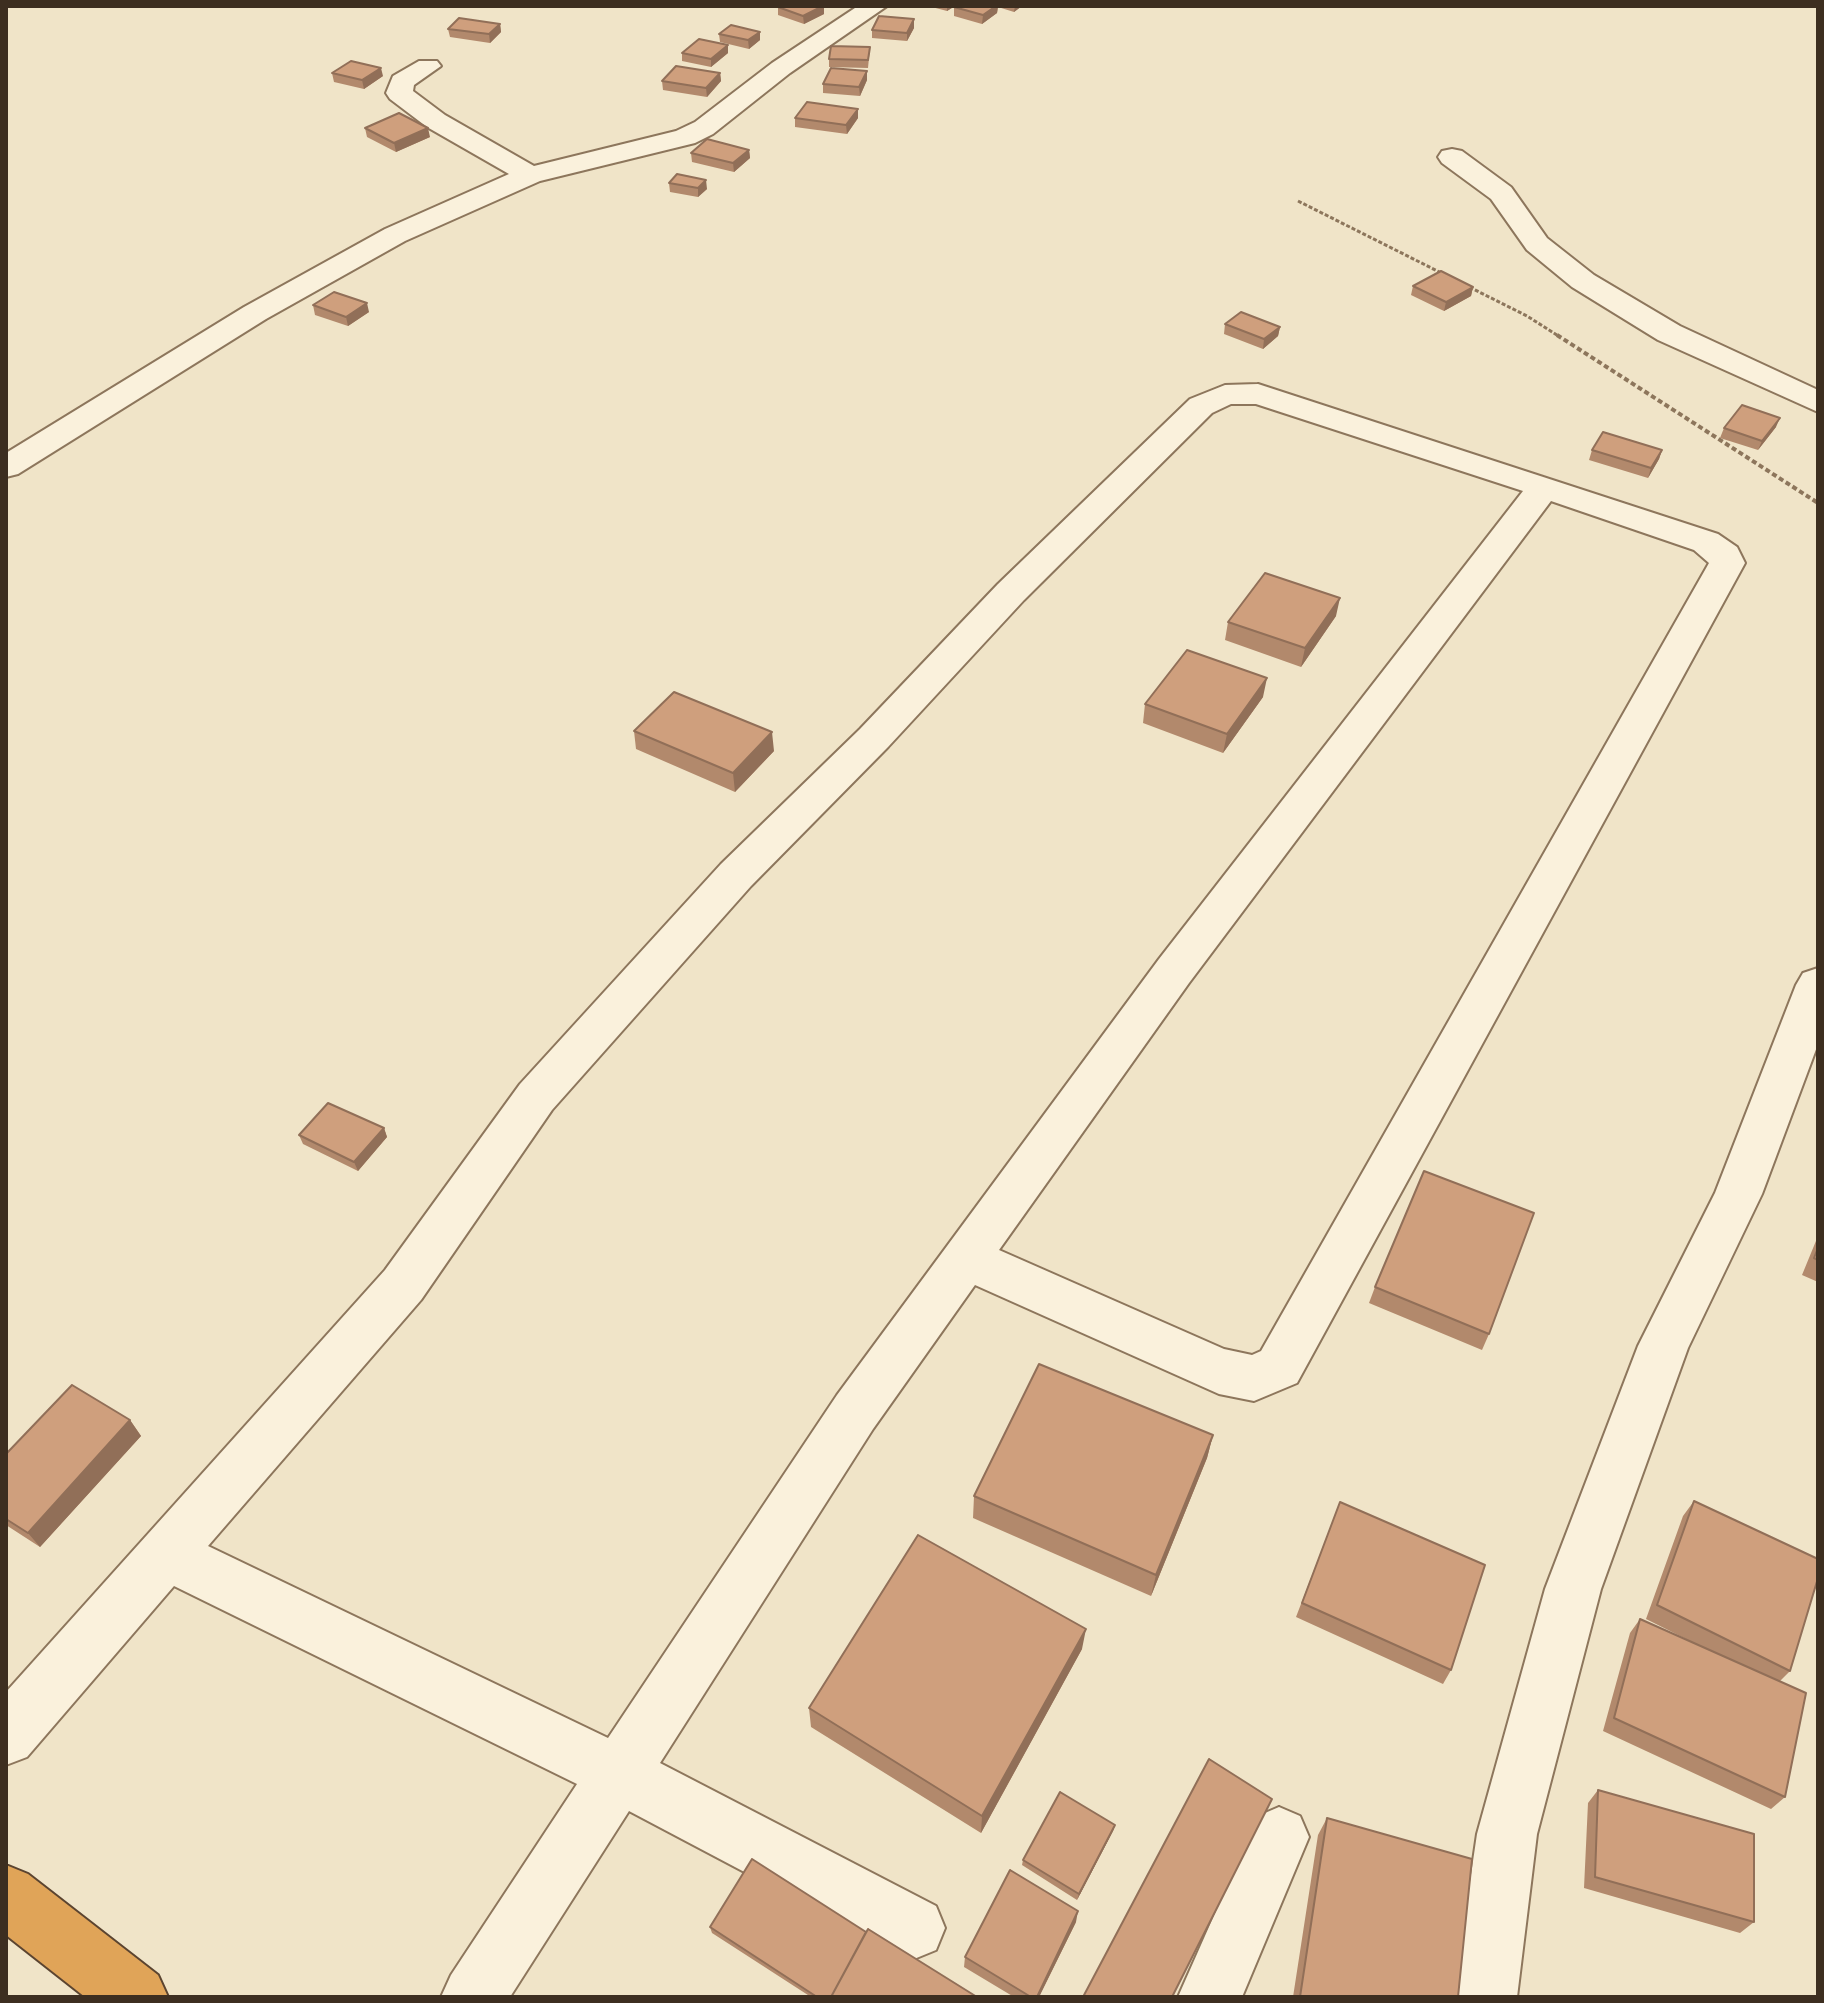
<!DOCTYPE html>
<html>
<head>
<meta charset="utf-8">
<style>
	body { margin:0 }
	#map { position:relative; width:1824px; height:2003px; overflow:hidden; background:#f0e4c8; font-family:"Playfair Display",serif }
	canvas { display:block }
	.frame { position:absolute; inset:0; border:8px solid #3d2e20; pointer-events:none }
</style>
</head>
<body>
<div id="map">
<canvas width="1824" height="2003"></canvas>
<div class="frame"></div>
</div>
<script>
const g = document.querySelector('canvas').getContext('2d');
g.lineJoin = 'round';
function shape(rows) {
  const path = new Path2D();
  for (const r of rows) {
    path.moveTo(r[0], r[1]);
    for (let i = 2; i < r.length; i += 2) path.lineTo(r[i], r[i + 1]);
  }
  return path;
}
function trace(path, color, width, dash) {
  g.strokeStyle = color;
  g.lineWidth = width;
  g.lineCap = dash ? 'butt' : 'round';
  g.setLineDash(dash || []);
  g.stroke(path);
}
function paint(path, color) {
  g.fillStyle = color;
  g.fill(path, 'evenodd');
}
const minor = shape([
	[858,6,887,6,790,73,713,134,695,143,540,181,405,241,266,319,18,474,6,477,6,453,244,307,385,229,509,174,427,127,390,99,386,93,393,76,419,61,437,61,441,66,414,85,413,91,445,115,534,166,676,131,695,122,772,63,858,6],
	[1452,149,1462,151,1511,187,1547,238,1594,275,1680,326,1818,390,1818,412,1658,340,1572,287,1527,250,1491,199,1442,163,1438,157,1442,151,1452,149],
	[1258,384,1718,534,1737,547,1745,563,1297,1383,1254,1401,1219,1394,975,1285,873,1429,660,1763,936,1906,945,1928,936,1950,914,1959,892,1950,629,1811,510,1997,441,1997,451,1975,577,1784,174,1586,27,1757,6,1765,6,1692,385,1270,520,1084,721,864,860,729,998,584,1190,399,1225,385,1258,384],
	[1231,404,1256,404,1523,491,1159,959,837,1395,608,1738,208,1546,421,1300,552,1110,751,886,888,747,1024,600,1212,413,1231,404],
	[1551,501,1694,550,1709,563,1261,1351,1252,1355,1224,1349,999,1250,1189,983,1551,501],
	[1818,968,1818,1044,1762,1194,1688,1348,1601,1589,1537,1834,1517,1997,1453,1997,1477,1834,1545,1589,1638,1346,1715,1193,1796,985,1803,973,1818,968],
	[1279,1807,1300,1816,1309,1837,1242,1997,1178,1997,1258,1816,1279,1807]
]);
const highway = shape([
	[6,1865,28,1874,158,1975,168,1997,85,1997,6,1935,6,1865]
]);
trace(minor, '#8d765c', 4);
trace(highway, '#5b4430', 4);
trace(shape([
	[1298,201,1527,316,1560,337]
]), '#8d765c', 3, [4, 2]);
trace(shape([
	[1557,335,1818,503]
]), '#8d765c', 4, [5, 3]);
paint(minor, '#faf1dc');
paint(highway, '#e0a458');
paint(shape([
	[928,6,955,6,947,11],
	[956,6,1022,6,1014,12,998,7,997,13,982,24,954,16,954,7],
	[778,7,824,14,804,24,778,15],
	[500,24,501,32,490,43,450,37,448,29],
	[914,28,907,41,872,38,872,30],
	[719,34,760,40,749,49,720,42],
	[728,45,728,53,711,67,682,61,682,53],
	[870,47,868,68,829,67,829,59],
	[332,73,383,76,364,89,334,82],
	[720,73,721,81,707,97,663,90,662,81],
	[867,80,860,96,823,93,823,84],
	[858,109,858,118,847,134,795,127,795,118],
	[365,128,430,137,396,152,367,137],
	[749,150,750,158,734,172,692,162,691,153],
	[669,183,707,189,698,197,670,192],
	[1413,286,1473,287,1471,296,1444,311,1411,295],
	[313,305,369,312,348,326,315,315],
	[1225,324,1280,327,1278,336,1263,349,1224,334],
	[1776,427,1758,450,1720,438,1724,428],
	[1592,450,1662,450,1659,459,1648,478,1589,460],
	[1336,616,1301,667,1225,640,1228,622],
	[1263,697,1223,753,1143,723,1145,704],
	[634,731,774,751,735,792,636,749],
	[384,1128,387,1137,358,1171,303,1144,299,1135],
	[1818,1236,1818,1282,1802,1275],
	[1375,1287,1489,1334,1482,1350,1369,1303],
	[130,1420,141,1436,40,1547,6,1525,6,1454],
	[1213,1435,1207,1458,1151,1596,973,1518,974,1496],
	[1694,1501,1790,1671,1780,1681,1785,1797,1771,1809,1603,1731,1630,1633,1640,1619,1694,1643,1646,1619,1683,1516],
	[1340,1502,1451,1670,1443,1684,1296,1617],
	[1082,1649,981,1833,811,1727,809,1708],
	[1598,1790,1754,1922,1740,1933,1584,1888,1588,1803],
	[1327,1818,1458,1997,1293,1997,1318,1835],
	[1115,1825,1113,1831,1077,1900,1022,1865,1023,1860],
	[1076,1922,1039,1997,1014,1997,964,1967,965,1957],
	[710,1927,866,1932,977,1997,811,1997,712,1933]
]), '#b2896c');
paint(shape([
	[823,6,824,6,824,14,804,24,803,16],
	[947,6,955,6,947,11],
	[996,6,998,6,997,13,982,24,983,15],
	[1015,6,1022,6,1014,12],
	[914,19,914,28,907,41,907,33],
	[500,24,501,32,490,43,489,34],
	[760,32,760,40,749,49,748,40],
	[728,45,728,53,711,67,711,59],
	[381,68,383,76,364,89,362,80],
	[867,71,867,80,860,96,859,87],
	[720,73,721,81,707,97,706,88],
	[858,109,858,118,847,134,846,125],
	[428,128,430,137,396,152,394,143],
	[749,150,750,158,734,172,733,163],
	[706,180,707,189,698,197,698,188],
	[1473,287,1471,296,1444,311,1446,302],
	[367,303,369,312,348,326,346,317],
	[1280,327,1278,336,1263,349,1264,339],
	[1780,418,1776,427,1758,450,1762,441],
	[1662,450,1659,459,1648,478,1651,468],
	[1340,598,1336,616,1301,667,1305,648],
	[1267,678,1263,697,1223,753,1227,734],
	[772,732,774,751,735,792,733,773],
	[384,1128,387,1137,358,1171,354,1162],
	[130,1420,141,1436,40,1547,28,1533],
	[1213,1435,1207,1458,1151,1596,1156,1575],
	[1086,1629,1082,1649,981,1833,982,1816],
	[1115,1825,1113,1831,1077,1900,1079,1894],
	[1078,1911,1076,1922,1039,1997,1037,1997]
]), '#916f58');
const building = shape([
	[780,6,823,6,803,16,778,7,780,6],
	[956,6,996,6,983,15,954,7,956,6],
	[879,16,914,19,907,33,872,30,879,16],
	[459,18,500,24,489,34,448,29,459,18],
	[731,25,760,32,748,40,719,34,731,25],
	[699,39,728,45,711,59,682,53,699,39],
	[831,46,870,47,868,60,829,59,831,46],
	[351,61,381,68,362,80,332,73,351,61],
	[676,66,720,73,706,88,662,81,676,66],
	[831,68,867,71,859,87,823,84,831,68],
	[807,102,858,109,846,125,795,118,807,102],
	[399,113,428,128,394,143,365,128,399,113],
	[707,139,749,150,733,163,691,153,707,139],
	[677,174,706,180,698,188,669,183,677,174],
	[1441,271,1473,287,1446,302,1413,286,1441,271],
	[334,292,367,303,346,317,313,305,334,292],
	[1241,312,1280,327,1264,339,1225,324,1241,312],
	[1742,405,1780,418,1762,441,1724,428,1742,405],
	[1603,432,1662,450,1651,468,1592,450,1603,432],
	[1265,573,1340,598,1305,648,1228,622,1265,573],
	[1187,650,1267,678,1227,734,1145,704,1187,650],
	[674,692,772,732,733,773,634,731,674,692],
	[328,1103,384,1128,354,1162,299,1135,328,1103],
	[1424,1171,1534,1213,1489,1334,1375,1287,1424,1171],
	[1818,1248,1818,1260,1814,1258,1818,1248],
	[1039,1364,1213,1435,1156,1575,974,1496,1039,1364],
	[72,1385,130,1420,28,1533,6,1519,6,1454,72,1385],
	[1694,1501,1818,1559,1818,1578,1790,1671,1657,1605,1694,1501],
	[1340,1502,1485,1565,1451,1670,1302,1603,1340,1502],
	[918,1535,1086,1629,982,1816,809,1708,918,1535],
	[1640,1619,1806,1693,1785,1797,1614,1718,1640,1619],
	[1209,1759,1272,1799,1172,1997,1083,1997,1209,1759],
	[1598,1790,1754,1834,1754,1922,1595,1877,1598,1790],
	[1060,1792,1115,1825,1079,1894,1023,1860,1060,1792],
	[1327,1818,1472,1859,1458,1997,1300,1997,1327,1818],
	[752,1859,866,1932,831,1997,817,1997,710,1927,752,1859],
	[1010,1870,1078,1911,1037,1997,1031,1997,965,1957,1010,1870],
	[868,1929,977,1997,831,1997,868,1929]
]);
paint(building, '#cf9f7d');
trace(building, '#916f58', 2);
</script>
</body>
</html>
